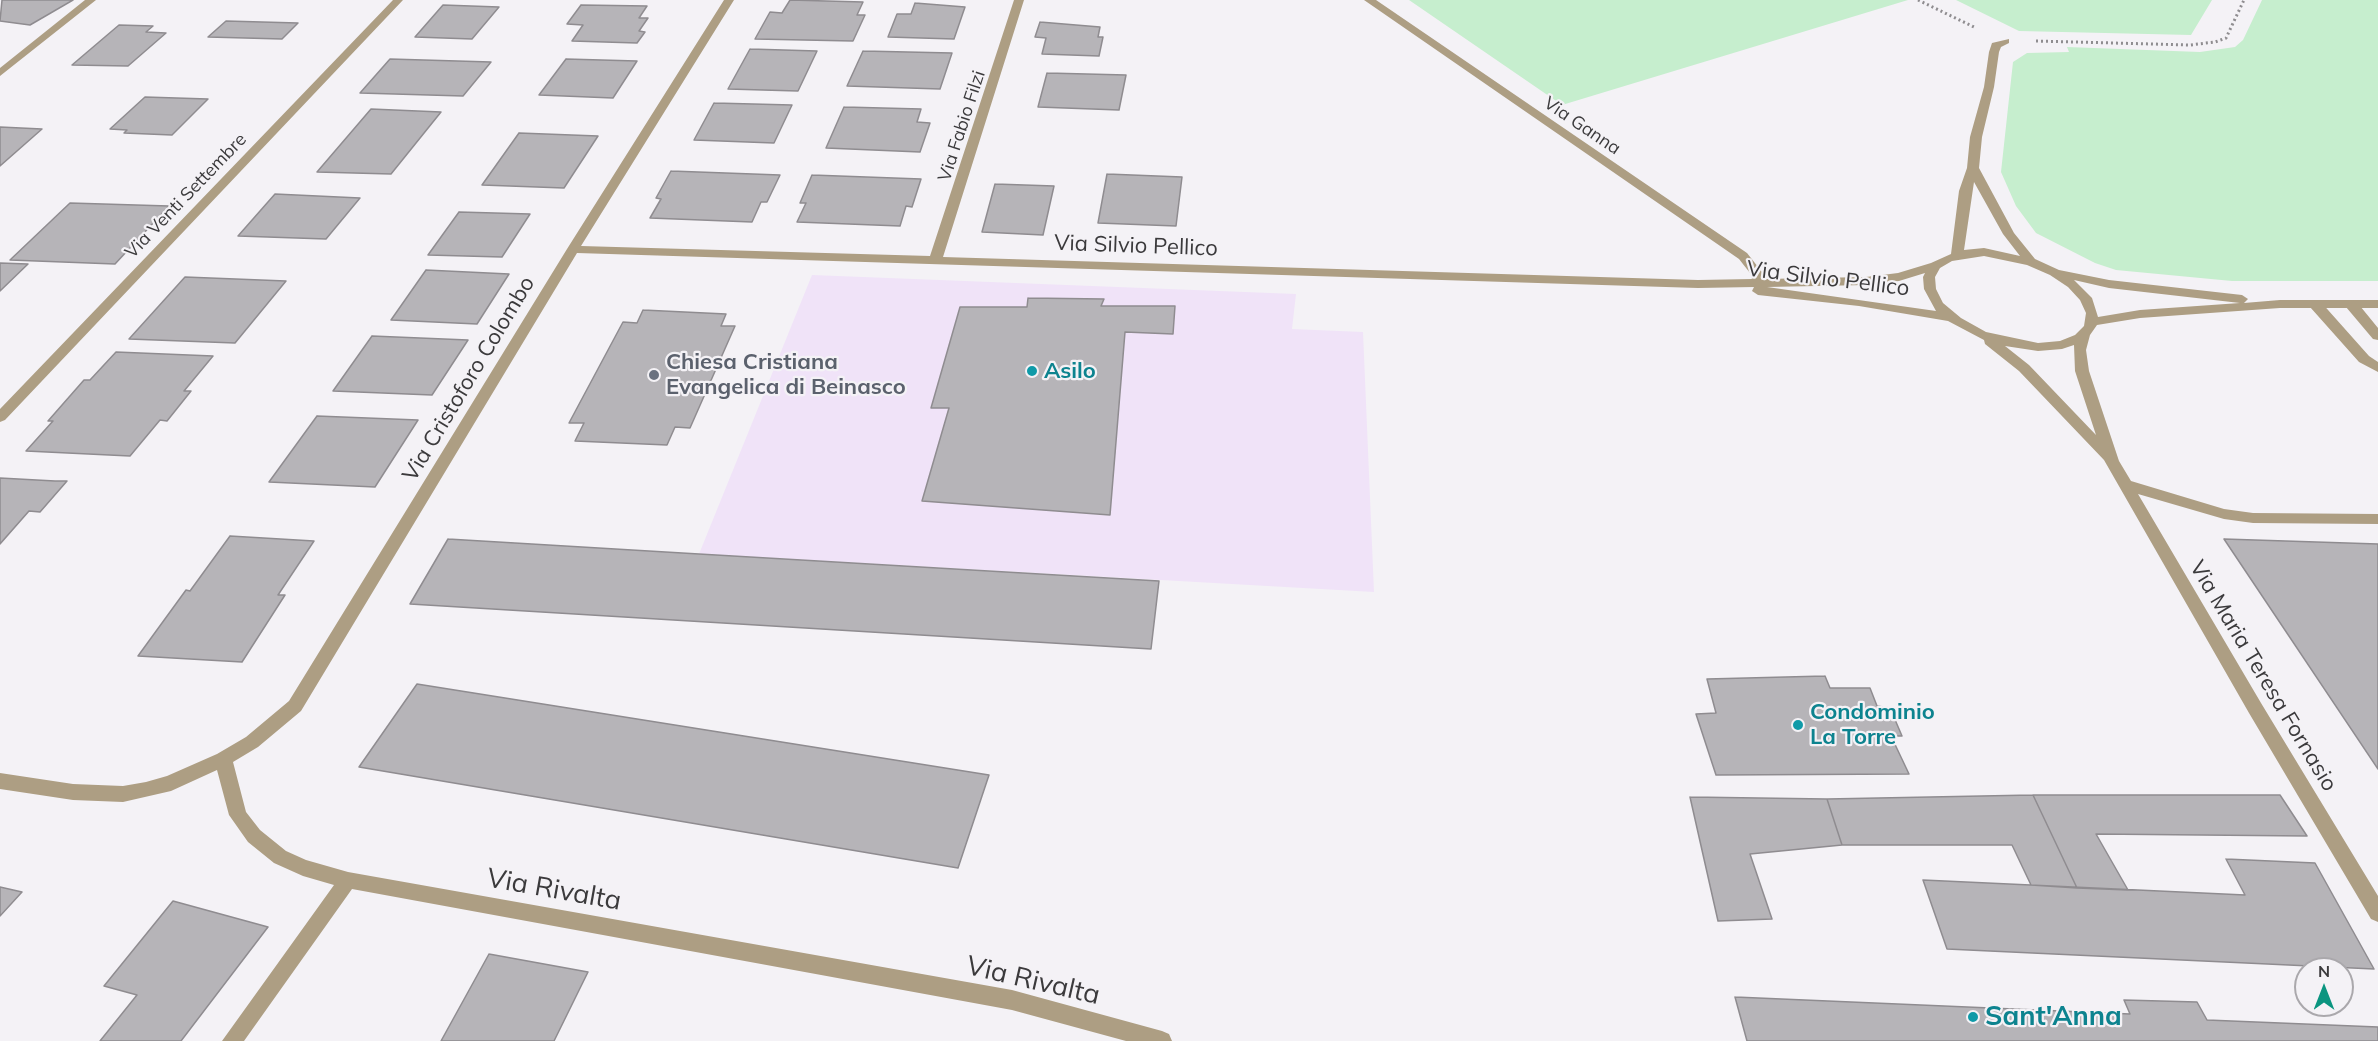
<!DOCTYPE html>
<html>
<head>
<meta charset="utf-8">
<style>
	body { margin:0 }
	#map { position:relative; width:2378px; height:1041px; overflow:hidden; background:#f4f2f6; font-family:Mulish,sans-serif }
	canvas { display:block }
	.north { position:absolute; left:2294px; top:957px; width:60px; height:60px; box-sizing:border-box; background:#f4f2f6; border:2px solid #aaa8ac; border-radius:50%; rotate:0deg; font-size:16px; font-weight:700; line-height:24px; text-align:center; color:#3b3a3c }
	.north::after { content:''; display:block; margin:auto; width:21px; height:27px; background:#0b9580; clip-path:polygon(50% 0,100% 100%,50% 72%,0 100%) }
</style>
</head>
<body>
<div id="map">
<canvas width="2378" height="1041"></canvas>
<div class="north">N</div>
</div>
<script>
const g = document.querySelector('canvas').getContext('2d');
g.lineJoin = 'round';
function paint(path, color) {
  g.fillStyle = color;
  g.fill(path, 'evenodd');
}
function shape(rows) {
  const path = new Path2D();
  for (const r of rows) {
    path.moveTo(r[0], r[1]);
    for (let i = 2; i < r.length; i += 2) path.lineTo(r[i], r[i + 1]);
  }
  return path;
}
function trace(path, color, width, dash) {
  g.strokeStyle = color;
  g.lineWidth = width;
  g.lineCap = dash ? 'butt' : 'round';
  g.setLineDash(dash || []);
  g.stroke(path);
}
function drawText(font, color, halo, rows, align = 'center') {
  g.font = font + ' Mulish,sans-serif';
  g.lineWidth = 4.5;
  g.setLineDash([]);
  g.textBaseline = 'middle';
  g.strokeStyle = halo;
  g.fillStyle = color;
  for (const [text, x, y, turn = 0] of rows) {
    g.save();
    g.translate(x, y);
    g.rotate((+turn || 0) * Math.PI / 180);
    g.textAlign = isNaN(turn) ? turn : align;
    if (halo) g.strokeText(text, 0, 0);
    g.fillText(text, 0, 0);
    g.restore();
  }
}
paint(shape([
	[812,275,1296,294,1292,329,1363,332,1374,592,699,554]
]), '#f0e3f8');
paint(shape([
	[1409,0,1908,0,1562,105],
	[1956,0,2212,0,2191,35,2019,31],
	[2262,0,2378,0,2378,281,2232,281,2116,270,2095,263,2036,233,2016,206,2001,172,2013,62,2027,53,2069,52,2067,47,2200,52,2235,47,2243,40]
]), '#c6eece');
const building = shape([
	[2,0,73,0,30,25,0,21,2,0],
	[790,0,863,2,857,15,865,15,853,41,755,39,770,12,782,13,790,0],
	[915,3,965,7,954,39,888,37,897,14,911,14,915,3],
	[443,5,499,7,472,39,415,37,443,5],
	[581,5,647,6,639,18,648,18,639,31,645,32,637,43,572,41,583,25,567,24,581,5],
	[226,21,298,23,282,39,208,37,226,21],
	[1040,22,1100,27,1098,37,1103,37,1099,56,1042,54,1046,38,1035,37,1040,22],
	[119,25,153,26,146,32,166,33,128,66,72,65,119,25],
	[750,49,817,51,798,91,728,89,750,49],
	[863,51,952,53,940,89,847,86,863,51],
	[390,59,491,62,463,96,360,93,390,59],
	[566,59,637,61,613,98,539,95,566,59],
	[1047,73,1126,75,1119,110,1038,107,1047,73],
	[145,97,208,99,172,135,124,133,127,130,110,129,145,97],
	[714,103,792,105,774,143,694,140,714,103],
	[844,107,921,109,917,122,930,123,920,152,826,148,844,107],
	[371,109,441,112,391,174,317,172,371,109],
	[0,127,42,129,0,166,0,127],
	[519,133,598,136,564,188,482,185,519,133],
	[671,171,780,175,767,202,761,202,752,222,650,218,661,199,656,198,671,171],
	[1107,174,1182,177,1176,226,1098,223,1107,174],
	[812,175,921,179,912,207,906,206,900,226,797,222,806,203,800,203,812,175],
	[995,184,1054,186,1043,235,982,232,995,184],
	[275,194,360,198,326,239,238,236,275,194],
	[70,203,169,206,115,264,10,260,70,203],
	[459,212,530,214,502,257,428,255,459,212],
	[0,263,28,264,0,291,0,263],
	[426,270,509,274,477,324,391,320,426,270],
	[185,277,286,281,235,343,129,339,185,277],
	[1028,298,1104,299,1101,306,1175,306,1173,334,1125,332,1110,515,922,501,949,408,931,408,960,307,1027,307,1028,298],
	[643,310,726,314,721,326,735,326,690,428,675,427,667,445,575,441,584,423,569,423,623,322,637,323,643,310],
	[372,336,468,340,432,395,333,391,372,336],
	[116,352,213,356,184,391,191,391,167,421,160,420,130,456,26,451,53,421,48,421,84,380,90,380,116,352],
	[317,416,418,420,375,487,269,482,317,416],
	[0,478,55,481,67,481,40,512,29,511,0,544,0,478],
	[230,536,314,541,278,595,285,595,242,662,138,656,186,590,190,591,230,536],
	[448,539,699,554,1159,581,1151,649,410,604,448,539],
	[2224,539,2378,544,2378,769,2224,539],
	[1825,676,1830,688,1870,688,1877,706,1890,708,1902,736,1891,736,1909,774,1716,775,1696,714,1716,713,1707,679,1825,676],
	[417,684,989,775,958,868,359,767,417,684],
	[2033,795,2077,888,2031,885,2012,845,1842,845,1827,799,2033,795],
	[2033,795,2280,795,2307,836,2096,834,2128,890,2077,888,2033,795],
	[1690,797,1827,799,1842,845,1750,854,1772,919,1718,921,1690,797],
	[2226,859,2315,863,2374,969,1947,949,1923,880,2245,895,2226,859],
	[0,887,22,892,0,916,0,887],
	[173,901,268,927,181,1041,100,1041,137,995,104,986,173,901],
	[489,954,588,972,554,1041,441,1041,489,954],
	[1735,997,2130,1014,2124,1000,2197,1002,2207,1020,2378,1027,2378,1041,1747,1041,1735,997]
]);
paint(building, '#b6b4b8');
trace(building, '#8f8c90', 1.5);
trace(shape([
	[1918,0,1974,27],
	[2036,41,2190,45,2215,42,2226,38,2244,0]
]), '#8f8d90', 3, [2, 3]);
paint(shape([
	[2315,300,2320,301,2369,356,2378,362,2378,372,2359,362,2310,307,2309,304,2315,300],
	[2351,300,2356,301,2378,328,2378,340,2373,339,2346,307,2345,304,2351,300]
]), '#ad9e83');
paint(shape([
	[85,0,96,0,0,76,0,68,85,0],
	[393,0,403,0,5,420,0,422,0,409,393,0],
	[724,0,734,0,581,246,930,256,1014,0,1024,0,943,257,1698,280,1752,279,1750,273,1739,259,1364,0,1376,0,1747,253,1762,272,1764,279,1866,277,1898,273,1931,263,1951,254,1959,191,1967,168,1970,137,1984,87,1989,52,1992,43,2009,39,2009,43,2001,47,1999,52,1994,87,1982,137,1979,168,2014,233,2035,259,2059,270,2109,280,2242,295,2248,299,2244,303,2280,300,2378,300,2378,308,2280,308,2140,318,2097,325,2090,335,2086,350,2089,371,2119,461,2131,481,2224,509,2253,513,2378,514,2378,524,2253,523,2224,519,2138,494,2261,703,2378,896,2378,922,2371,919,2249,713,2104,460,2019,371,1985,344,1984,340,1948,321,1859,306,1758,295,1752,291,1754,287,1698,288,577,253,301,711,258,747,233,762,246,812,260,830,286,851,306,860,348,872,1012,990,1162,1031,1169,1034,1172,1041,1126,1041,1012,1010,352,889,244,1041,222,1041,334,885,303,876,274,863,248,842,229,815,217,770,171,791,123,802,73,800,0,789,0,773,73,784,123,786,146,782,167,776,217,754,246,737,289,701,567,249,724,0],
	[1974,182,2003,234,2020,256,1984,248,1964,250,1974,182],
	[1984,256,2027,265,2050,275,2068,287,2080,300,2086,313,2084,326,2075,335,2060,341,2038,343,1986,332,1961,318,1943,303,1936,289,1935,277,1940,268,1952,261,1984,256],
	[1925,273,1923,277,1924,289,1936,311,1767,287,1866,285,1899,281,1925,273],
	[2074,280,2109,288,2240,303,2140,310,2098,317,2092,298,2074,280],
	[2074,345,2075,371,2096,435,2029,365,2005,346,2038,351,2062,349,2074,345]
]), '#ad9e83');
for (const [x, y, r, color] of [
	[1032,371,6,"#0f9aa8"],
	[654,375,6,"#6b7280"],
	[1798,725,6,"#0f9aa8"],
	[1973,1017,6,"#0f9aa8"]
]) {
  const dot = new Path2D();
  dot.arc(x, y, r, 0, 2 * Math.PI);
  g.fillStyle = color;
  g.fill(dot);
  trace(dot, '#f4f2f6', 2);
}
drawText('18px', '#3b3a3c', '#f4f2f6', [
	["Via Fabio Filzi",962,126,-72],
	["Via Ganna",1582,126,34],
	["Via Venti Settembre",186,196,-46]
]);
drawText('22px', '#3b3a3c', '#f4f2f6', [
	["Via Silvio Pellico",1136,246,2],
	["Via Silvio Pellico",1828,279,7],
	["Via Cristoforo Colombo",469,379,-59],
	["Via Maria Teresa Fornasio",2263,676,59]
]);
drawText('bold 22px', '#5b616d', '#f4f2f6', [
	["Chiesa Cristiana",666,362],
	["Evangelica di Beinasco",666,387]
], 'left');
drawText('bold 22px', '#0d838f', '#f4f2f6', [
	["Asilo",1044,371],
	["Condominio",1810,712],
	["La Torre",1810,737]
], 'left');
drawText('27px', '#3b3a3c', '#f4f2f6', [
	["Via Rivalta",554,890,10],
	["Via Rivalta",1033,981,13]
]);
drawText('bold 27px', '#0d838f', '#f4f2f6', [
	["Sant'Anna",1985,1017]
], 'left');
</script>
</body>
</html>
